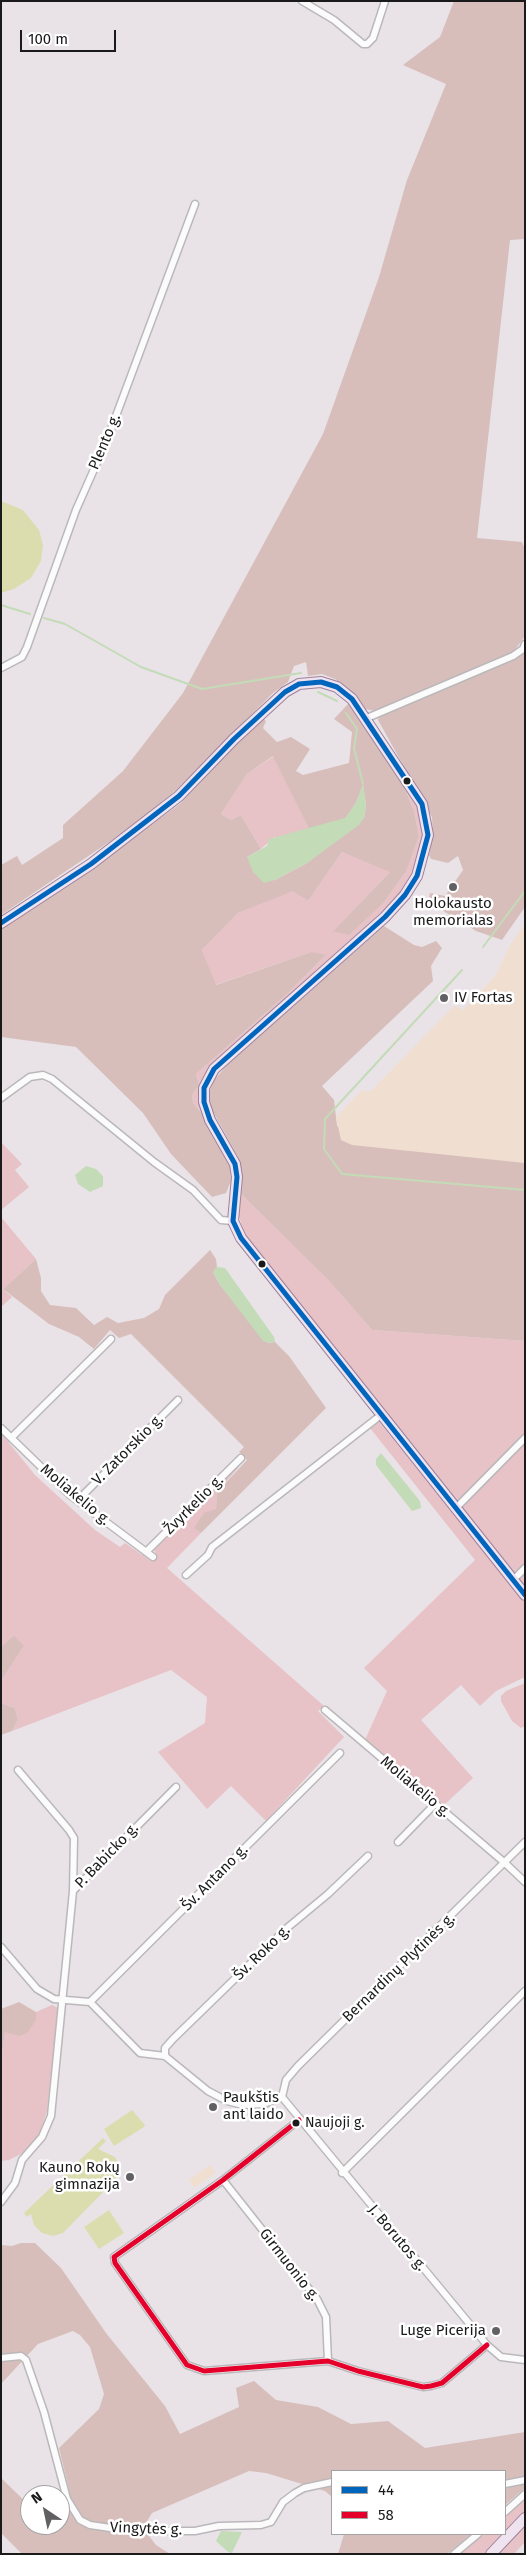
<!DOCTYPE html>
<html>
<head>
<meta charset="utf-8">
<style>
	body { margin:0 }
	#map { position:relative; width:526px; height:2555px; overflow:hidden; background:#e9e3e8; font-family:"Fira Sans",sans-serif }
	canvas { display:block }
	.frame { position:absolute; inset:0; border:2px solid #1a1a1a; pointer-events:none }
	.legend { position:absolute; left:331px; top:2470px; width:175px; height:65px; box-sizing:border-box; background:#fff; border:1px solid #a3a3a3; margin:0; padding:6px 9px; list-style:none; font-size:15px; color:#1a1a1a }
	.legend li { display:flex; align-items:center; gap:10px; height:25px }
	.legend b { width:25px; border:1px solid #a3a3a3 }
	.north { position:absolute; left:20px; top:2485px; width:50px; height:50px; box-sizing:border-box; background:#fff; border:1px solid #a3a3a3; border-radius:50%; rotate:326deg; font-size:14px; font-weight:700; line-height:20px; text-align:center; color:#1a1a1a }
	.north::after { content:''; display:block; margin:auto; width:18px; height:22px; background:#626062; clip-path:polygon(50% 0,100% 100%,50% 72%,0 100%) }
	.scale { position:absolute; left:20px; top:30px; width:96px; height:22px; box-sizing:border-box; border:2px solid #1a1a1a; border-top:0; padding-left:6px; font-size:15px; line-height:18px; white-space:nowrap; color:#1a1a1a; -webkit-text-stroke:4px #fff; paint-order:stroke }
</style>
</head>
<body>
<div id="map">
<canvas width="526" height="2555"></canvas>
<div class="frame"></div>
<ul class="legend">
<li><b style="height:6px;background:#0065bd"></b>44</li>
<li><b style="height:6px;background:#e4002b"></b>58</li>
</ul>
<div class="north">N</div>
<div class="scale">100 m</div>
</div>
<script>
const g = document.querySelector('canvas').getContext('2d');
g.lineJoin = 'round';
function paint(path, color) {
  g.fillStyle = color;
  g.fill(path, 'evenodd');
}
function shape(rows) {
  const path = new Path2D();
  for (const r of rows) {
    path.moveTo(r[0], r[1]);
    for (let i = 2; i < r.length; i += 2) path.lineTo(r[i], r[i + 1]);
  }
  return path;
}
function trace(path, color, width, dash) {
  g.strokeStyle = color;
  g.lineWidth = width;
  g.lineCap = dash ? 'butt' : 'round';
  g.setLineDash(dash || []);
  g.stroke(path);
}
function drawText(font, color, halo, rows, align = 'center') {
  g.font = font + ' "Fira Sans",sans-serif';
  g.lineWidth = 5;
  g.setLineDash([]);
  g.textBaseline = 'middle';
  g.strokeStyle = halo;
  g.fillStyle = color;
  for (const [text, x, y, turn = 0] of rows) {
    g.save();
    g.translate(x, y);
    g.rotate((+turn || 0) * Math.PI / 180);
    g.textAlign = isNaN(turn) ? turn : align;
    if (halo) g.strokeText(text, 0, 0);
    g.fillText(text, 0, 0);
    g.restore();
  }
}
paint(shape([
	[274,756,309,829,282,837,274,837,261,849,241,815,231,820,221,814,247,774],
	[400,776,416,801,424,825,420,852,413,873,398,897,214,1063,203,1079,207,1120,193,1103,192,1095,199,1085,196,1074,287,994,325,956,311,952,215,985,202,950,238,913,293,890,308,901,342,852,391,871,333,931,385,901,407,870,419,836,414,811],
	[1,1142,22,1164,15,1170,29,1187,1,1210],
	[240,1193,330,1282,372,1330,525,1341,525,1588,248,1239,243,1230,237,1209],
	[1,1217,36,1259,3,1289,12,1297,1,1307],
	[378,1422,380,1423,525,1603,525,1677,496,1691,480,1706,461,1685,421,1720,473,1778,444,1805,365,1740,387,1691,364,1668,475,1560,370,1428],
	[1,1433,35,1475,95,1530,120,1547,125,1543,151,1561,156,1556,154,1548,237,1466,238,1468,217,1492,216,1509,195,1528,201,1533,167,1568,324,1706,318,1711,344,1737,266,1821,231,1786,207,1809,158,1752,205,1723,207,1697,171,1670,12,1731,18,1720,15,1708,1,1703,1,1681,24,1646,1,1647],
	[525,1683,525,1726,521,1728,512,1721,501,1701,501,1696,506,1691],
	[52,2005,58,2008,47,2111,40,2133,23,2153,9,2160,1,2161,1,2061,5,2032,36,2020,36,2012],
	[525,2499,525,2511,505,2532,505,2516],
	[525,2525,525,2542,514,2554,498,2554],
	[484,2534,503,2534,484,2554,459,2554]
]), '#e7c2c6');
paint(shape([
	[454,1,525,1,525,239,510,240,477,538,522,542,525,549,525,636,512,654,375,711,365,709,355,696,335,679,322,674,308,676,306,662,294,666,288,682,273,693,175,791,127,830,1,915,1,865,17,856,22,865,63,838,63,825,123,771,183,693,323,434,379,277,407,180,446,84,403,65,440,37],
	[525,651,525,907,502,940,476,931,445,912,429,898,430,893,445,896,463,870,458,856,448,863,431,859,429,855,433,835,432,817,378,720,379,716,510,661],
	[349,703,363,719,400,776,414,811,419,836,407,870,385,901,349,935,333,931,390,872,342,852,308,901,293,891,238,913,202,950,216,985,311,952,326,955,287,994,196,1074,199,1085,192,1095,193,1103,207,1120,230,1166,231,1181,226,1193,212,1197,171,1154,143,1113,76,1047,1,1037,1,929,95,866,181,803,262,717,266,721,263,728,277,742,291,737,310,749,296,771,303,775,349,763,352,732,334,719],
	[273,756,309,829,345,819,356,803,363,785,366,805,364,818,307,863,275,880,247,857,261,849,241,815,231,820,221,814,247,774],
	[384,926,414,945,422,947,436,941,442,948,431,966,433,981,322,1086,334,1100,337,1126,525,1163,525,1341,372,1330,330,1282,240,1193,241,1172,238,1157,211,1108,209,1093,215,1079,227,1065],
	[210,1250,216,1259,217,1267,213,1272,220,1285,268,1343,275,1342,289,1356,326,1408,201,1533,194,1528,204,1513,216,1509,217,1492,247,1460,239,1452,244,1447,131,1334,119,1338,110,1330,94,1349,79,1337,49,1324,3,1289,36,1259,41,1278,41,1291,50,1305,76,1308,94,1325,107,1317,118,1323,144,1318,159,1309,165,1295],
	[14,1636,24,1646,1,1681,1,1647],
	[1,1703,15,1708,18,1720,12,1731,1,1735],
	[19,2002,36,2012,36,2020,28,2032,20,2036,5,2032,1,2061,1,2009],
	[21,2243,35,2243,61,2268,106,2333,165,2406,180,2434,239,2407,236,2388,254,2381,276,2400,318,2407,351,2424,388,2421,425,2448,525,2432,525,2488,505,2505,505,2471,332,2471,332,2497,325,2491,266,2473,249,2471,152,2513,146,2523,149,2536,156,2545,170,2554,22,2554,1,2533,1,2478,30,2506,30,2525,60,2525,60,2496,69,2489,59,2448,99,2409,104,2394,90,2347,80,2335,73,2331,38,2344,1,2384,1,2245,12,2246],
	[344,2534,471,2534,447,2554,338,2554]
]), '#d7bebb');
paint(shape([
	[525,924,525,1163,352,1145,341,1140,336,1117,361,1091,371,1091,455,1005,463,1010,496,975,510,945],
	[210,2165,216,2173,194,2188,189,2180]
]), '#f0dfd0');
paint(shape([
	[1,501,23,510,39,530,43,545,41,561,31,578,14,589,1,593],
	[132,2110,145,2125,144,2127,114,2146,104,2129],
	[103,2138,106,2141,98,2149,115,2157,120,2167,119,2176,63,2233,53,2236,42,2233,34,2225,31,2214,27,2217,24,2213],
	[109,2210,124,2233,99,2249,84,2227]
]), '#dcddaf');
paint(shape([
	[363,784,366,805,364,818,359,825,307,863,275,880,264,883,253,872,247,857,267,846,269,839,345,818,356,803],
	[86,1166,96,1169,103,1176,103,1186,90,1192,78,1184,75,1175],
	[217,1267,225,1268,274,1337,275,1342,268,1343,263,1341,220,1285,213,1272],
	[381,1453,420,1501,421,1508,412,1511,376,1465,376,1459],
	[221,2531,242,2532,232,2553,228,2552,216,2541]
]), '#c3dbb7');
trace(shape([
	[1,605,30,614],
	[44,618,65,624,141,667,202,689,301,673],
	[318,692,337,701],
	[346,713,357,729,354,748,363,784],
	[483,947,525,891],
	[462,970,325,1119,324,1149,342,1174,525,1190]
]), '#c3dbb7', 2);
const street = shape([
	[302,1,334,20,363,44,367,44,373,38,385,1],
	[1,668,22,657,27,647,76,510,107,440,195,204],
	[367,718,513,656,523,649,525,644],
	[1,1098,30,1077,43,1075,52,1079,154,1162,193,1190,221,1220,233,1221],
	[1,1428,70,1495,153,1557],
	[11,1438,111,1339],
	[78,1500,178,1400],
	[456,1508,525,1438],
	[146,1552,241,1458],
	[186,1575,208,1555,212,1547,381,1415],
	[513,1580,525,1568],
	[325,1710,505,1863,525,1882],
	[18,1770,69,1830,74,1838,73,1891],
	[398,1842,435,1804],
	[1,1947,37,1989,54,1999,90,2002,140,2053,165,2056,208,2091,227,2101,243,2105,264,2104,282,2097],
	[90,2002,340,1753],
	[165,2056,165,2048,173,2039,287,1928,328,1894,368,1856],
	[282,2097,487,2345,501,2357,525,2360],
	[282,2097,286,2080,298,2066,525,1842],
	[299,2120,223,2180,114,2257,115,2263,187,2365,204,2371,328,2361,358,2371,423,2387,431,2386,442,2383,487,2345],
	[342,2173,525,1991],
	[223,2180,317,2299,326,2317,328,2361],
	[1,2202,15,2183,22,2160,42,2137,51,2116,73,1891,176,1787],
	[1,2358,21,2356,26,2360,44,2412,67,2499,80,2520,90,2525,131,2531,195,2531,219,2526,261,2525,271,2522,283,2502,295,2493,304,2488,332,2482],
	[505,2484,525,2480],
	[505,2512,525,2494],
	[454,2554,478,2534]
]);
const primary = shape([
	[1,923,91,864,179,796,234,739,285,692,299,684,321,682,337,687,352,699,422,804,428,835,417,876,405,895,385,917,214,1069,204,1088,204,1102,210,1120,235,1164,237,1177,233,1221,241,1238,525,1595],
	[491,2554,525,2518]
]);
trace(street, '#bab8ba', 9);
trace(primary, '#9d829a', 12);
trace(street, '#fcfbfc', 6);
trace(primary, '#efe3ef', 10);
trace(shape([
	[1,923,91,864,179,796,234,739,285,692,299,684,321,682,337,687,352,699,422,804,428,835,417,876,405,895,385,917,214,1069,204,1088,204,1102,210,1120,235,1164,237,1177,233,1221,241,1238,525,1595]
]), '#0065bd', 5);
trace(shape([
	[299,2120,223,2180,114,2257,115,2263,187,2365,204,2371,328,2361,358,2371,423,2387,431,2386,442,2383,487,2345]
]), '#e4002b', 5);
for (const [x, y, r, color] of [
	[407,781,4.5,"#1a1a1a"],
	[453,887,5,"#626062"],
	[444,998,5,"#626062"],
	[262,1264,4.5,"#1a1a1a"],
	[213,2107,5,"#626062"],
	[296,2123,4.5,"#1a1a1a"],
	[130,2177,5,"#626062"],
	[496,2331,5,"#626062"]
]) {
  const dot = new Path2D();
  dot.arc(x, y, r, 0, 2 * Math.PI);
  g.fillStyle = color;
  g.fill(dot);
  trace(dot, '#fff', 2);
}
drawText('14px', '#1a1a1a', '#fff', [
	["Naujoji g.",305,2123]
], 'left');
drawText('15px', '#1a1a1a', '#fff', [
	["Plento g.",105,442,-67],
	["V. Zatorskio g.",128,1450,-45],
	["Moliakelio g.",75,1495,40],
	["Žvyrkelio g.",194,1505,-45],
	["Moliakelio g.",415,1787,40],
	["P. Babicko g.",107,1856,-46],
	["Šv. Antano g.",215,1878,-45],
	["Šv. Roko g.",262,1953,-44],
	["Bernardinų Plytinės g.",399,1968,-44],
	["J. Borutos g.",397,2238,50],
	["Girmuonio g.",289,2265,52],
	["Vingytės g.",146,2529,2]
]);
drawText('15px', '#1a1a1a', '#fff', [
	["Holokausto",453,904,"center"],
	["memorialas",453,921,"center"],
	["IV Fortas",454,998],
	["Paukštis",223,2098],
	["ant laido",223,2115],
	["Kauno Rokų",120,2168,"right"],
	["gimnazija",120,2185,"right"],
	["Luge Picerija",486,2331,"right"]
], 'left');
</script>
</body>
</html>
